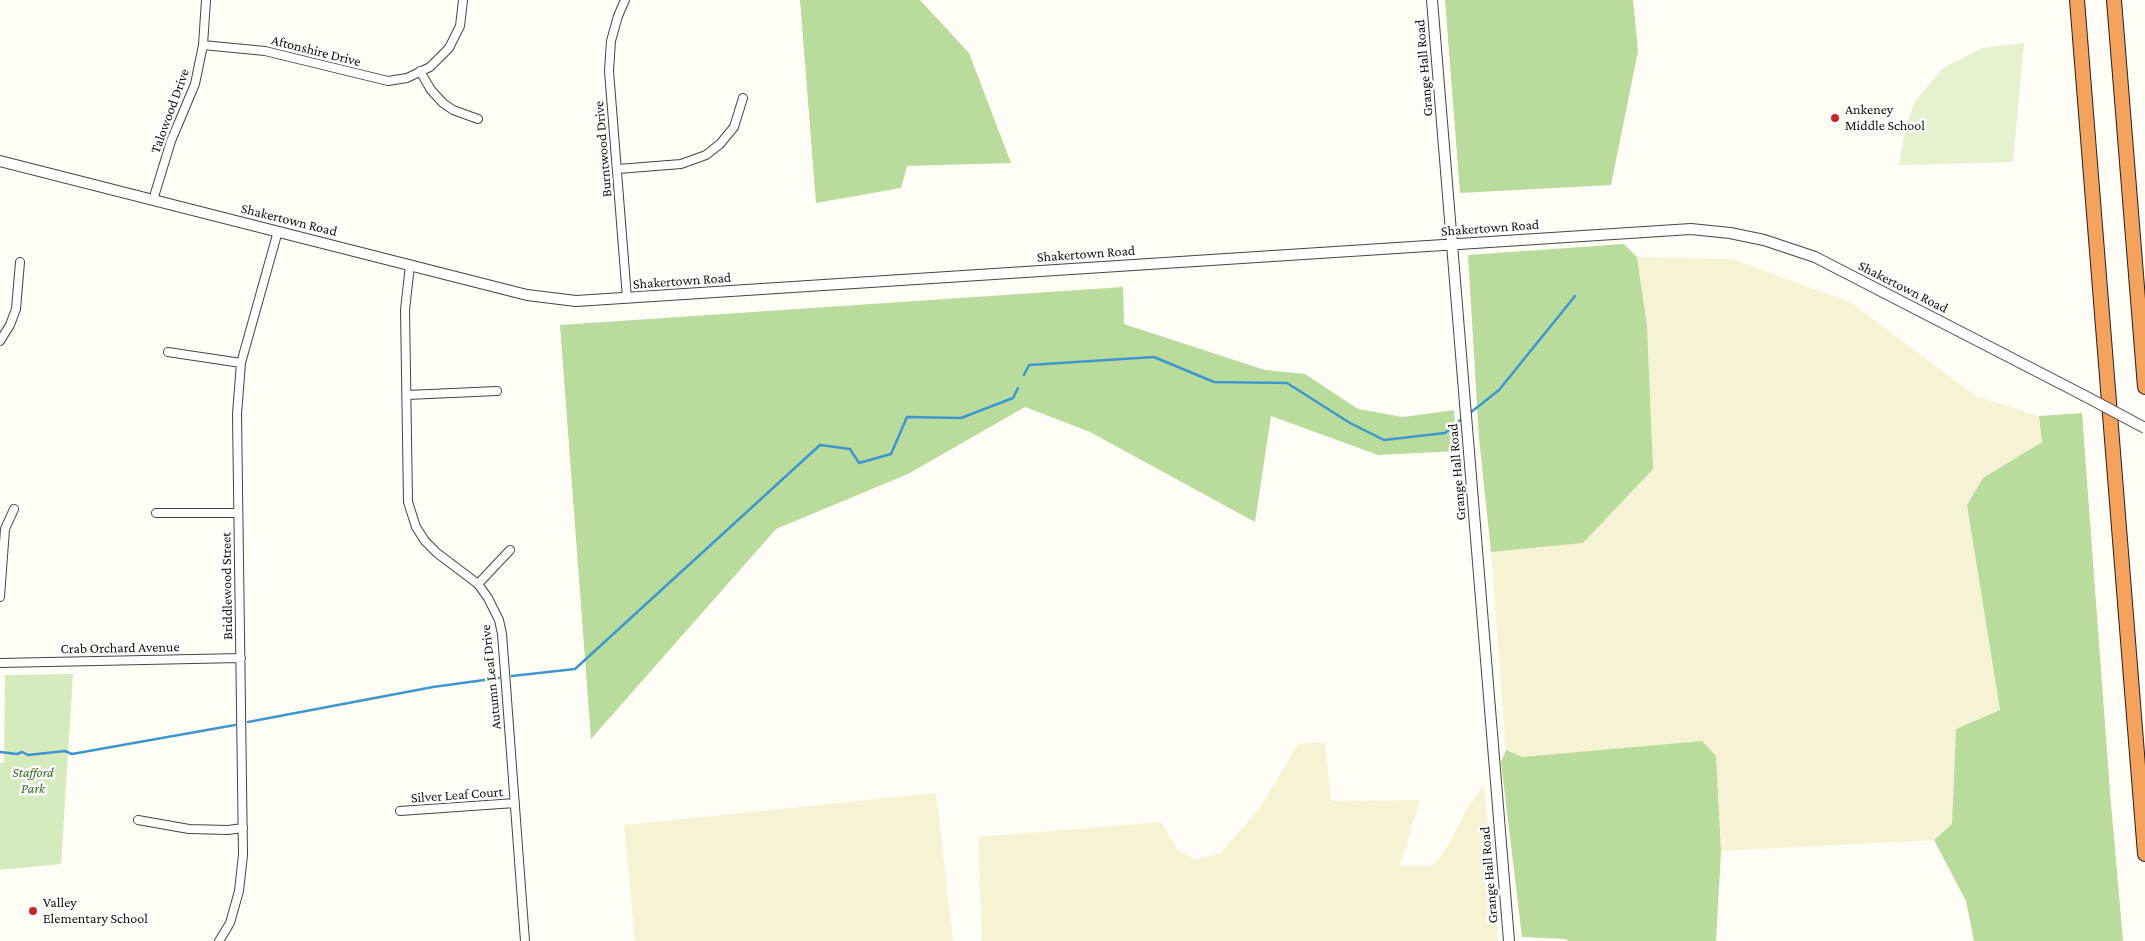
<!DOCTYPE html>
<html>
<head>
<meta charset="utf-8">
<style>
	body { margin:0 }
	canvas { display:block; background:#fffdf5 }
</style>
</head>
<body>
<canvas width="2145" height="941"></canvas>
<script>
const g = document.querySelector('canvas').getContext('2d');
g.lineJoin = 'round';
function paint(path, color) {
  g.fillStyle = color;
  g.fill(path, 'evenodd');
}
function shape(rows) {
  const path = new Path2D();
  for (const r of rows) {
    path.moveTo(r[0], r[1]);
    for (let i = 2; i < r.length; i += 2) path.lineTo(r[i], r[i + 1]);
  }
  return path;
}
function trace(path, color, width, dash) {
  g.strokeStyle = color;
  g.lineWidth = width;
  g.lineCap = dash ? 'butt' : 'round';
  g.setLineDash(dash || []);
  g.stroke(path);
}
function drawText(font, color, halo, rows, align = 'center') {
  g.font = font + ' "Crimson Pro",serif';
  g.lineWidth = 5;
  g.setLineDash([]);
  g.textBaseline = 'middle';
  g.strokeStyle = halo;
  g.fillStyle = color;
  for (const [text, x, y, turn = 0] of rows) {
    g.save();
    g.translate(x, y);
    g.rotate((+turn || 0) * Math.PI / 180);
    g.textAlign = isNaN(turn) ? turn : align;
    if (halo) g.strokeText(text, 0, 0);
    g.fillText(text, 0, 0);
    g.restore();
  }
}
paint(shape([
	[1637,257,1732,259,1850,302,1976,396,2039,416,2042,442,1983,478,1967,505,2000,710,1956,729,1952,824,1934,840,1721,851,1716,756,1523,757,1506,750,1491,552,1583,543,1647,326],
	[1325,742,1331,801,1420,800,1400,866,1432,866,1444,852,1467,809,1484,785,1498,941,982,941,978,837,1161,822,1178,851,1196,859,1220,854,1260,808,1298,744],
	[936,793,953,941,635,941,624,825]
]), '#f6f3d4');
paint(shape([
	[73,674,61,864,0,870,0,763,4,762,5,675]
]), '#d5ebbd');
paint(shape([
	[800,0,920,0,969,53,1011,163,907,166,901,188,816,203],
	[1445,0,1633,0,1638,51,1611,185,1460,193],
	[1624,244,1637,257,1647,326,1653,469,1583,543,1491,552,1479,438,1468,255],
	[1123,287,1124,324,1265,370,1305,374,1358,409,1403,417,1454,410,1457,451,1378,455,1271,416,1255,522,1090,432,1025,407,908,474,776,529,591,739,560,325],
	[2082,413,2110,792,2123,941,1974,941,1966,901,1934,840,1952,824,1956,729,2000,710,1967,505,1983,478,2042,442,2039,416],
	[1702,741,1716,756,1721,851,1716,941,1568,941,1566,939,1522,937,1501,762,1506,750,1523,757]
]), '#b9dc9c');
paint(shape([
	[2024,43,2013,162,1899,165,1906,124,1916,100,1943,68,1982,48]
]), '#e6f2cf');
trace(shape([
	[1024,375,1029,365,1154,357,1214,382,1287,383,1350,423,1384,440,1445,433,1463,418],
	[1470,413,1499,390,1575,296],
	[512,676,575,669,820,445,850,449,859,463,891,454,907,417,961,418,1013,398,1018,388],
	[248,722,433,687,499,678],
	[0,752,17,754,22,752,28,755,65,751,72,754,235,725]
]), '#3f96cf', 2.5);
const minor = shape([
	[625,0,618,16,611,41,609,71,627,298],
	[203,45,265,51,388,81,407,78,430,67,449,48,460,26,463,0],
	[420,71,431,90,443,103,453,110,478,119],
	[618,169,681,164,706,155,720,144,734,127,743,98],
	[153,200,171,141,195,84,203,45,206,0],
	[410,265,405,310,408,502,416,527,425,541,437,553,478,584,488,598,499,620,502,634,506,686,525,941],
	[0,341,10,325,16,309,20,262],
	[168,352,241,363],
	[407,395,497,391],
	[156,513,238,513],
	[478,584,510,550],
	[0,597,5,529,14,509],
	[0,663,241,658],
	[400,811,515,803],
	[138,820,189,829,228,830,243,828],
	[219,941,230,923,239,891,243,855,237,414,241,363,278,231]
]);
const tertiary = shape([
	[1432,0,1509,941],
	[0,161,527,295,576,301,1691,229,1730,233,1764,240,1815,257,2083,395]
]);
const motorway = shape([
	[2077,0,2145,854],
	[2114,0,2145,387]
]);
trace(minor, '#444', 10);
trace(tertiary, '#444', 12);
trace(motorway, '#222', 16);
trace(minor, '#fff', 8);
trace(tertiary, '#fff', 10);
trace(motorway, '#f5a25d', 14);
const tertiaryBridge = shape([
	[2083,395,2145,428]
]);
trace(tertiaryBridge, '#444', 12, []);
trace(tertiaryBridge, '#fff', 10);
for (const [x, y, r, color] of [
	[1835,118,5,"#c4262e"],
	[33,911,5,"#c4262e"]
]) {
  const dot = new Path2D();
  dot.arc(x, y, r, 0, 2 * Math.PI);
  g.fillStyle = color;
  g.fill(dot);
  trace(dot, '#fff', 2);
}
drawText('14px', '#111', '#fff', [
	["Aftonshire Drive",316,51,14],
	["Grange Hall Road",1424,68,-95],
	["Talowood Drive",170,111,-70],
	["Burntwood Drive",603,149,-95],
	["Shakertown Road",289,220,14],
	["Shakertown Road",1490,228,-4],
	["Shakertown Road",1086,254,-4],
	["Shakertown Road",682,281,-4],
	["Shakertown Road",1903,287,27],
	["Grange Hall Road",1457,472,-95],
	["Briddlewood Street",227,586,-91],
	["Crab Orchard Avenue",120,648,-1],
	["Autumn Leaf Drive",491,677,-96],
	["Silver Leaf Court",457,795,-4],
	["Grange Hall Road",1489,875,-95]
]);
drawText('14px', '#111', '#fff', [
	["Ankeney",1845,110],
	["Middle School",1845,126],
	["Valley",43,903],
	["Elementary School",43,919]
], 'left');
drawText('italic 14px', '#2f6b1f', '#fff', [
	["Stafford",33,773],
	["Park",33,789]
]);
</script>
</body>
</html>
